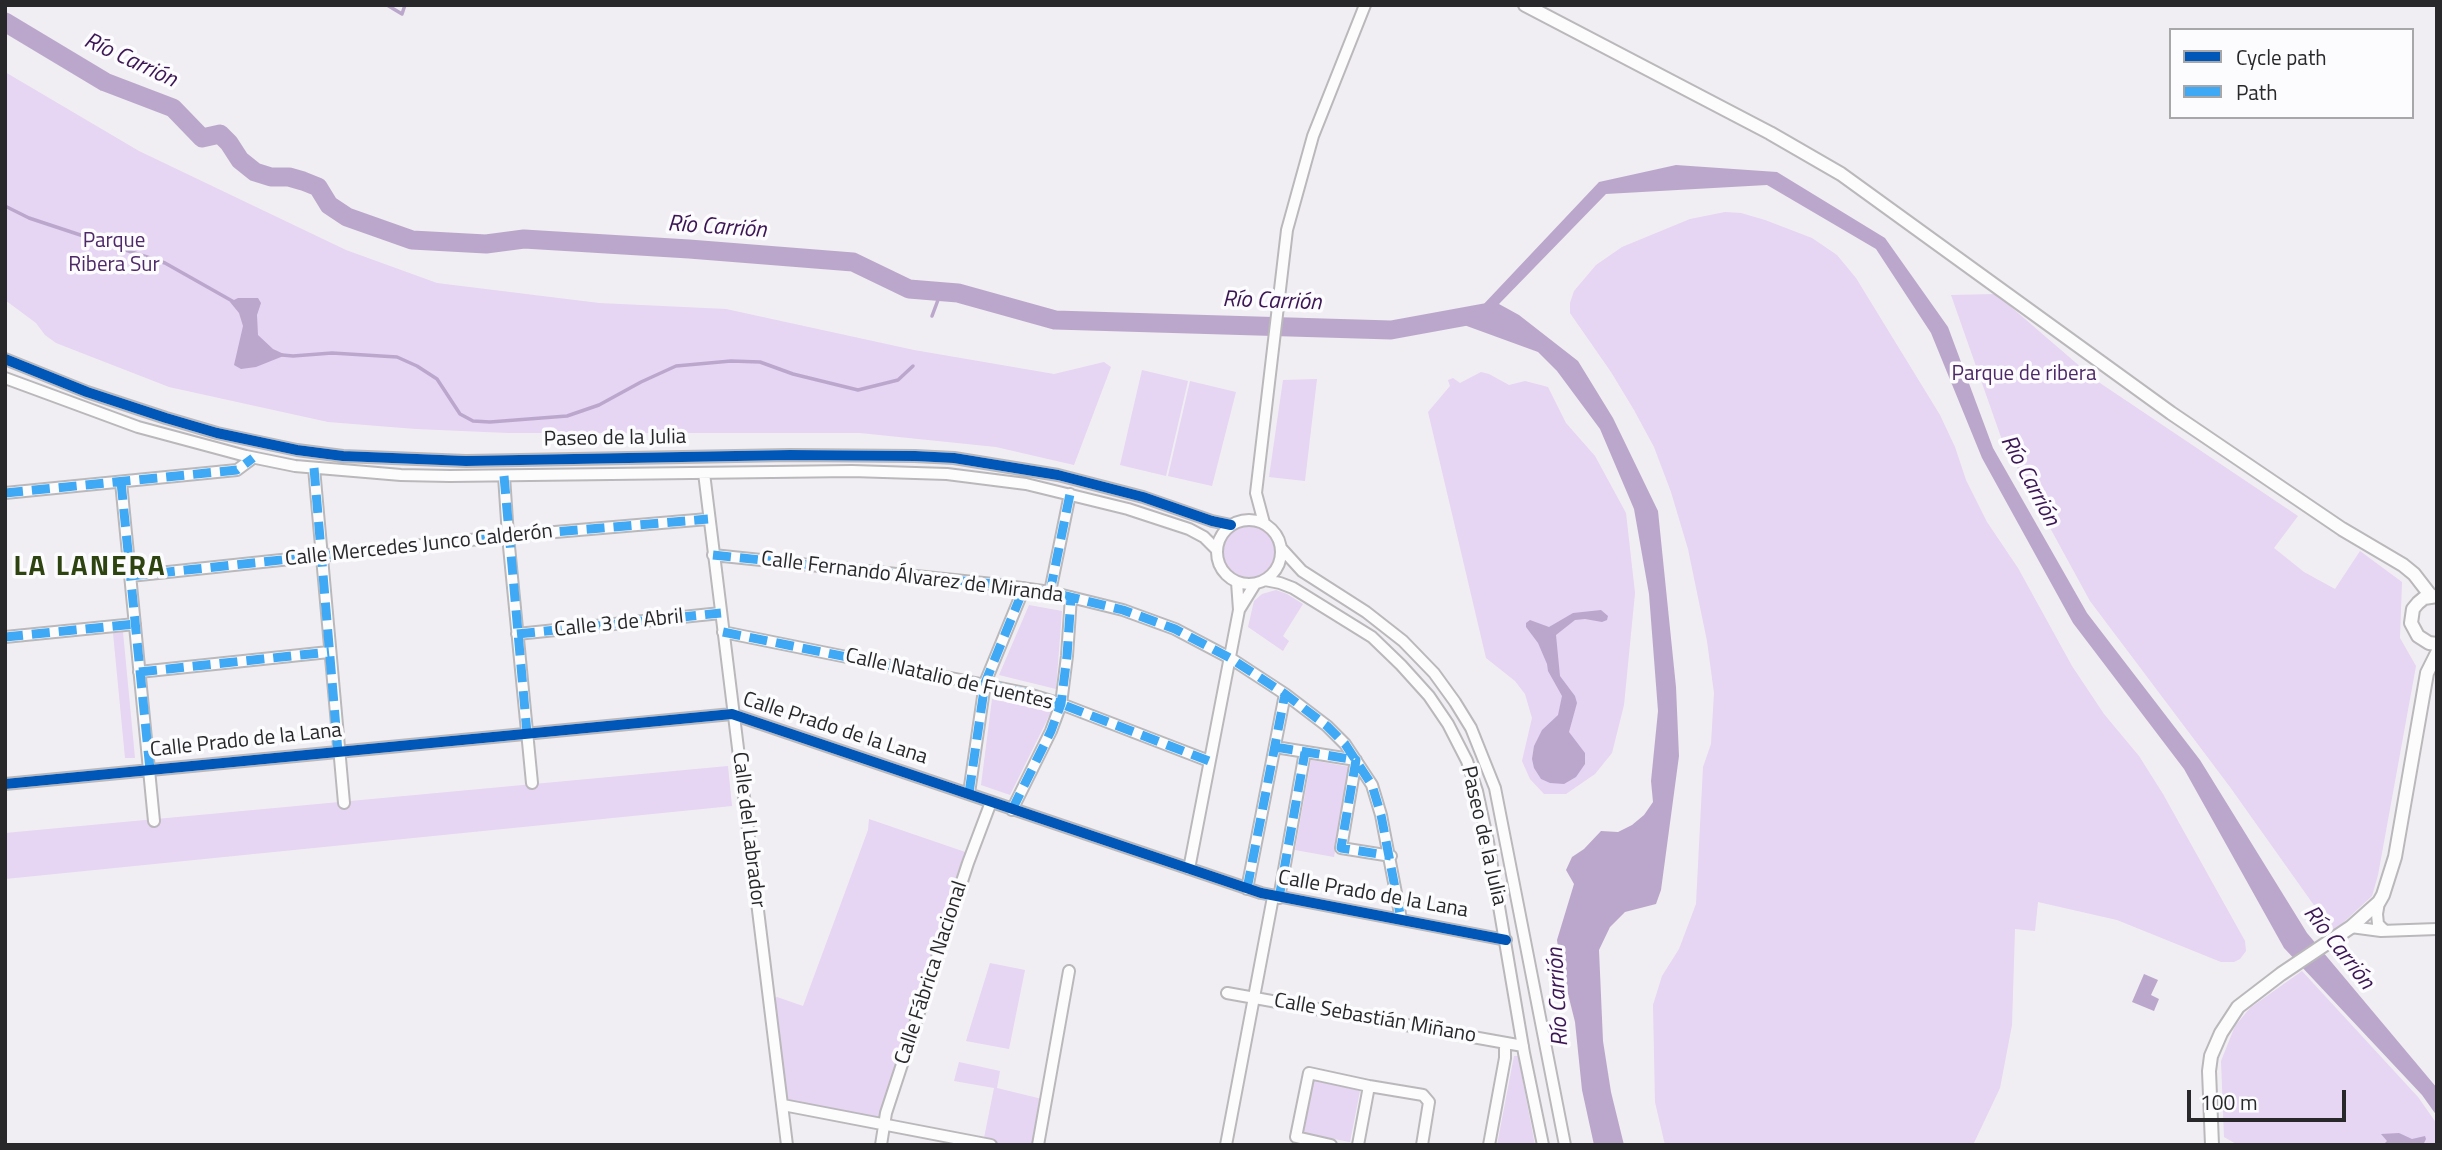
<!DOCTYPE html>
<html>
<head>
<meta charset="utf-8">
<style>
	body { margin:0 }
	#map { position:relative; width:2442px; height:1150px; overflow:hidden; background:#f0eef2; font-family:"Titillium Web",sans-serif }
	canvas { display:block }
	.frame { position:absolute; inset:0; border:7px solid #28272a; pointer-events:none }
	.legend { position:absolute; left:2169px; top:28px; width:245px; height:91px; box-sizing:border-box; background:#fcfbfe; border:2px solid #a7a6a9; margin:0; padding:9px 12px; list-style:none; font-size:21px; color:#28272a }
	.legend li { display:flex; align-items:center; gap:14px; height:35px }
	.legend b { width:35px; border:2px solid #a7a6a9 }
	.scale { position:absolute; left:2187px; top:1090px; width:159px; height:32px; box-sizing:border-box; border:4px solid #28272a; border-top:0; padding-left:9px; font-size:21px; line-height:24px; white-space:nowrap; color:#28272a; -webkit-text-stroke:5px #fcfbfe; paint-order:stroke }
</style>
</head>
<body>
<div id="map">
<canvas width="2442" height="1150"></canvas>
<div class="frame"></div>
<ul class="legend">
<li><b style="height:9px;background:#0057b8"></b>Cycle path</li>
<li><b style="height:9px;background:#3fa9f5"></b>Path</li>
</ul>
<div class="scale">100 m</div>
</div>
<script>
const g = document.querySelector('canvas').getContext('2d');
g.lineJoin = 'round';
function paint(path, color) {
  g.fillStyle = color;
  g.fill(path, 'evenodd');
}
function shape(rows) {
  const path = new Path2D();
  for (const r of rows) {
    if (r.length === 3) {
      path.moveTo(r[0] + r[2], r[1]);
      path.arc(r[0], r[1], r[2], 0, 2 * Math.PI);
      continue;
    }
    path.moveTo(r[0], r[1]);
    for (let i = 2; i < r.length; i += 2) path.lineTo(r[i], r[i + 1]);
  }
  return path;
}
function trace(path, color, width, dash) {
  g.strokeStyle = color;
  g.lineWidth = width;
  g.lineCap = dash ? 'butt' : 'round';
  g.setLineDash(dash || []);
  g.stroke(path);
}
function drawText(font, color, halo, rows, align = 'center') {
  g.font = font + ' "Titillium Web",sans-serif';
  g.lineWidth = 7;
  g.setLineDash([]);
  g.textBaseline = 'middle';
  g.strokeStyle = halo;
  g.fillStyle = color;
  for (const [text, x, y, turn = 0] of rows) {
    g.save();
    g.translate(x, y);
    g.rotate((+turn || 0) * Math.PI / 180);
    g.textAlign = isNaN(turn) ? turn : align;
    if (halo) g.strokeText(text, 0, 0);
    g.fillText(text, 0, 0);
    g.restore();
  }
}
paint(shape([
	[5,72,139,151,346,250,437,283,599,303,726,309,914,350,1054,374,1104,362,1111,367,1074,465,996,447,860,433,508,433,416,429,328,422,169,387,56,343,45,335,36,323,5,300],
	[1725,212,1741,213,1765,220,1812,238,1837,255,1856,278,1940,415,1955,447,1966,480,1987,522,2018,568,2072,666,2104,714,2139,756,2163,794,2245,941,2246,951,2240,959,2234,962,2221,962,2117,920,2038,902,2035,931,2015,929,2012,1025,2000,1088,1973,1145,1665,1145,1655,1102,1653,1005,1662,976,1679,949,1696,904,1703,767,1711,744,1714,693,1707,641,1688,549,1671,492,1654,447,1634,410,1611,372,1570,313,1570,303,1574,291,1596,265,1622,247,1690,219],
	[1996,294,2097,381,2298,516,2274,548,2304,572,2335,589,2360,551,2402,582,2400,638,2416,666,2378,875,2372,896,2333,932,2230,787,2090,601,2002,440,1951,295],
	[1142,370,1188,381,1166,476,1120,465],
	[1481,372,1489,374,1509,385,1525,381,1548,387,1566,423,1595,456,1626,513,1635,593,1624,705,1612,753,1595,774,1566,794,1544,794,1530,779,1522,761,1532,718,1525,694,1515,681,1486,658,1428,412,1450,386,1448,380,1453,378,1460,383],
	[1317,379,1305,481,1269,477,1283,380],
	[1190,381,1236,392,1212,486,1168,476],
	[1249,552,32],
	[1276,590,1287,594,1303,604,1283,636,1289,641,1283,651,1248,627,1254,601,1262,594],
	[1029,605,1062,611,1056,689,999,675],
	[123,632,135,758,125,758,113,633],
	[992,699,1051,712,1010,795,981,785],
	[1311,760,1350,767,1334,857,1295,850],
	[728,766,732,806,5,879,5,833],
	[869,819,971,854,883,1124,783,1105,769,1000,777,997,803,1006,868,830],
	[990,963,1025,970,1009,1049,966,1041],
	[2302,971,2418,1097,2437,1124,2437,1145,2238,1145,2224,1137,2221,1061,2235,1026,2250,1008],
	[1514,1056,1518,1056,1535,1145,1497,1145],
	[959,1062,1000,1071,997,1088,1046,1100,1038,1145,983,1143,994,1088,954,1081],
	[1312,1079,1360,1091,1350,1142,1302,1133]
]), '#e6d5f3');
paint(shape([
	[1676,165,1777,172,1885,238,1948,327,1993,448,2087,613,2200,760,2307,933,2437,1088,2437,1116,2422,1095,2284,948,2184,769,2073,623,1982,458,1931,333,1876,249,1767,185,1606,194,1499,304,1519,315,1578,361,1613,418,1658,511,1676,687,1679,756,1661,890,1656,904,1625,912,1610,927,1599,950,1603,1041,1611,1092,1624,1145,1594,1145,1582,1090,1575,1022,1560,962,1557,940,1574,884,1566,870,1572,857,1584,849,1601,831,1618,832,1632,825,1644,815,1653,802,1651,781,1658,711,1649,594,1634,509,1600,429,1557,371,1538,352,1464,325,1599,182],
	[238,298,258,298,261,303,257,315,258,335,273,349,286,355,256,367,241,369,234,365,243,326,239,313,230,302],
	[1601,610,1608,616,1607,620,1602,622,1585,619,1575,620,1556,635,1560,676,1575,696,1577,703,1569,732,1585,753,1585,764,1576,777,1564,784,1550,783,1541,779,1534,768,1532,759,1534,746,1542,730,1558,715,1562,696,1548,671,1547,664,1538,643,1526,627,1526,623,1530,620,1549,627,1573,613],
	[2144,974,2158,980,2151,995,2159,999,2154,1011,2132,1002],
	[2399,1133,2412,1139,2425,1136,2426,1139,2423,1145,2383,1145,2387,1141,2381,1134]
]), '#bca7cc');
trace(shape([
	[387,5,402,14,405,5],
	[5,206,29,218,165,263,234,302],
	[932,316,941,292],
	[282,355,293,356,332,353,397,357,417,366,437,379,460,414,473,421,490,422,567,416,599,405,641,382,676,366,731,361,760,362,793,374,858,390,898,380,913,366]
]), '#bca7cc', 3.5);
trace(shape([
	[5,22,105,82,173,108,202,138,220,134,229,143,240,160,255,172,271,177,289,177,303,181,318,187,329,205,347,217,412,240,486,244,524,239,689,249,853,262,909,289,958,293,1055,320,1391,330,1484,313,1496,319]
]), '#bca7cc', 19);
const minor = shape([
	[5,359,87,392,166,418,217,433,297,450,343,456,466,461,790,455,915,456,954,458,1058,475,1143,497,1212,521,1231,525],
	[5,378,138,427,246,456,295,466,401,475,450,476,852,471,947,474,1026,484,1128,509,1189,529,1204,537,1216,549],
	[314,468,344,803],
	[704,473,787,1145],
	[504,476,508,536,532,783],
	[121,482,154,821],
	[5,493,237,470,253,458],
	[1249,552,32],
	[1264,523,1256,493,1287,230,1313,136,1365,5],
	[1281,548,1302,571,1366,612,1403,641,1434,673,1455,702,1471,728,1495,788,1565,1145],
	[713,555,993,584,1050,592,1123,610,1175,629,1230,658,1285,694,1327,726,1345,744,1372,785,1381,815,1401,919],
	[130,576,508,536,708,519],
	[1265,580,1280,583,1293,588,1372,637,1401,665,1429,696,1448,724,1467,761,1477,791,1488,842,1524,1053,1543,1145],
	[1050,592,1070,494],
	[1239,610,1255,584],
	[723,632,1025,693,1061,704,1209,761],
	[517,634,721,613],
	[5,637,135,624],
	[139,672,329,652],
	[1275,747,1356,760,1341,848,1391,856],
	[5,784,732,714,1261,893,1506,940],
	[969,793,985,683,1024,588],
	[1012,810,1051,731,1061,704,1067,656,1071,597],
	[1189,869,1239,610,1237,582],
	[1247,889,1285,694],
	[1279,898,1305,752],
	[2379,902,2377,914,2378,924,2384,930],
	[2351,927,2381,931,2437,929],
	[1227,993,1523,1046],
	[783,1105,991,1145],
	[881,1145,886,1113,968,863,991,802],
	[1038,1145,1069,971],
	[1226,1145,1273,897],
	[1331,1145,1296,1137,1309,1073,1369,1086,1423,1095,1429,1102,1422,1145],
	[1358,1145,1369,1086],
	[1489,1145,1505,1058,1505,1043]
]);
const major = shape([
	[1525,5,1770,133,1841,174,2171,413,2342,529,2403,565,2414,574,2431,596],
	[2437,596,2424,598,2418,603,2413,609,2411,623,2418,636,2429,643,2437,644],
	[2212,1145,2209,1071,2211,1056,2221,1033,2238,1007,2281,974,2351,927,2379,902,2383,895,2395,857,2427,673,2437,653]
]);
trace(minor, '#bab8bb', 14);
trace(major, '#bab8bb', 16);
trace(minor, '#fdfcfd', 10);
trace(major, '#fdfcfd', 12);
trace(shape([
	[314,468,338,752],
	[504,476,527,733],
	[121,482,150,770],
	[5,493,237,470,253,458],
	[713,555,993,584,1050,592,1123,610,1175,629,1230,658,1285,694,1327,726,1345,744,1372,785,1381,815,1401,919],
	[130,576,508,536,708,519],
	[1050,592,1070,494],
	[723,632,1025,693,1061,704,1209,761],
	[517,634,721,613],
	[5,637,135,624],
	[139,672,329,652],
	[1275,747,1356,760,1341,848,1391,856],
	[969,793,985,683,1024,588],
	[1012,810,1051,731,1061,704,1067,656,1071,597],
	[1247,889,1285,694],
	[1279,898,1305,752]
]), '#3fa9f5', 9, [18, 9]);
trace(shape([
	[5,359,87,392,166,418,217,433,297,450,343,456,466,461,790,455,915,456,954,458,1058,475,1143,497,1212,521,1231,525],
	[5,784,732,714,1261,893,1506,940]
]), '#0057b8', 10);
drawText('21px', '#4e2967', '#fcfbfe', [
	["Parque",114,242],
	["Ribera Sur",114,266],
	["Parque de ribera",2024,375]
]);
drawText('21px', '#28272a', '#fcfbfe', [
	["Paseo de la Julia",615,439,-1],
	["Calle Mercedes Junco Calderón",419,546,-6],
	["Calle Fernando Álvarez de Miranda",912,578,7],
	["Calle 3 de Abril",619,624,-6],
	["Calle Natalio de Fuentes",949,680,13],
	["Calle Prado de la Lana",835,729,18],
	["Calle Prado de la Lana",246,741,-6],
	["Calle del Labrador",748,830,83],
	["Paseo de la Julia",1483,836,77],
	["Calle Prado de la Lana",1373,895,10],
	["Calle Fábrica Nacional",932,973,-72],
	["Calle Sebastián Miñano",1375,1019,10]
]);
drawText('italic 23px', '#3c1654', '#fcfbfe', [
	["Río Carrión",130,61,25],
	["Río Carrión",717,228,4],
	["Río Carrión",1272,302,2],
	["Río Carrión",2029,481,62],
	["Río Carrión",2338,948,52],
	["Río Carrión",1559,997,-93]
]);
g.letterSpacing = '2px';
drawText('bold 28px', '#2d4310', '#fcfbfe', [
	["LA LANERA",90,568]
]);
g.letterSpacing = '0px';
</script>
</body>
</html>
